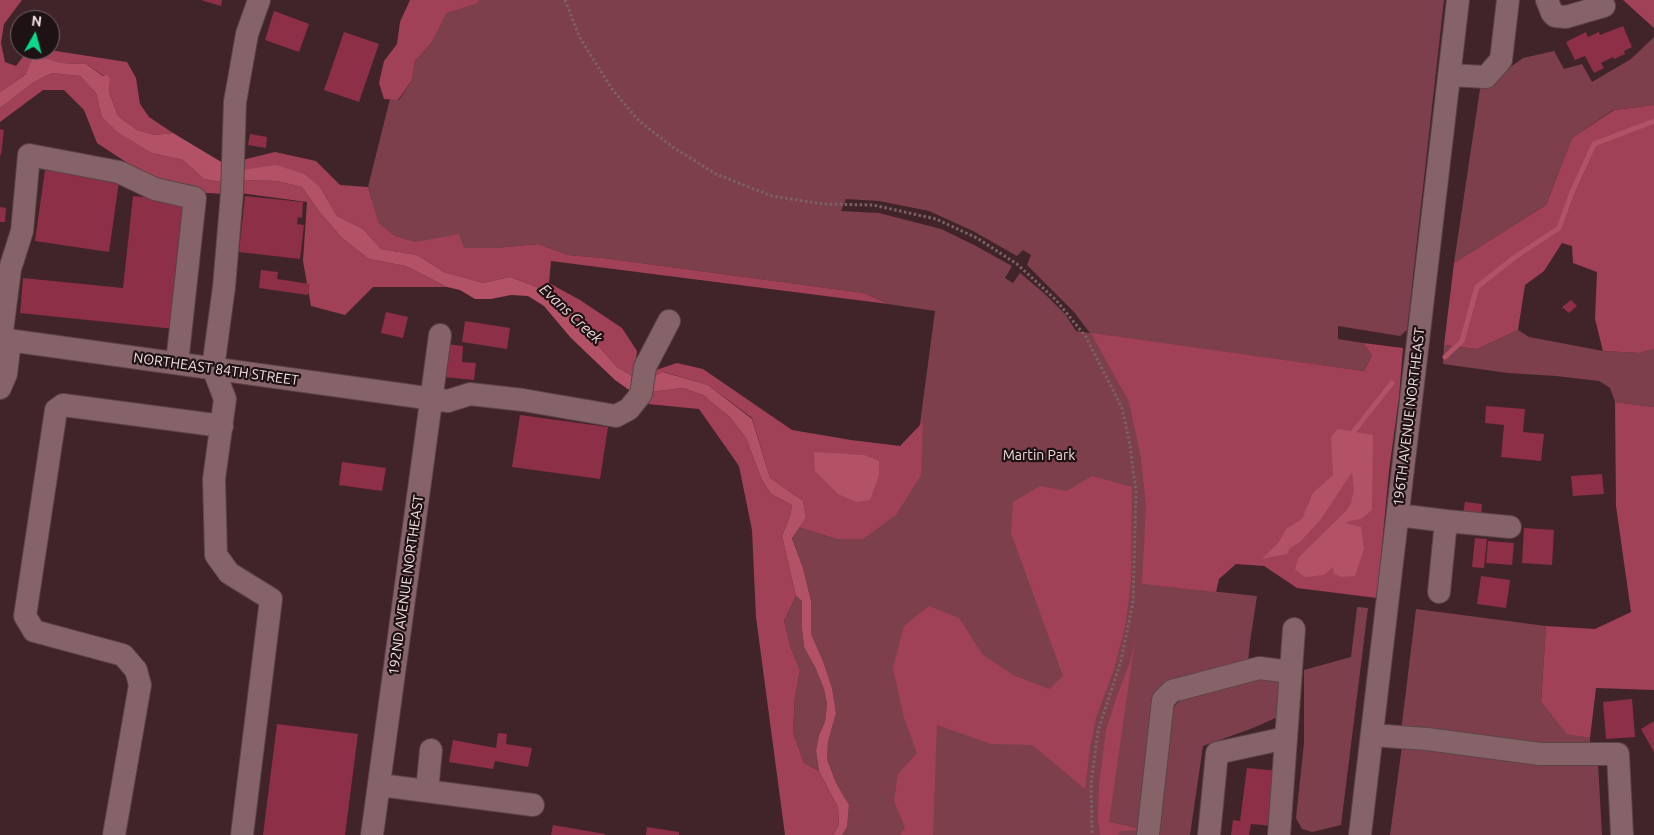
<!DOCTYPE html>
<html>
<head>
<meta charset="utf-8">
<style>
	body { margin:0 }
	#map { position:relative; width:1654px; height:835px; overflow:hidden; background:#412429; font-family:Ubuntu,sans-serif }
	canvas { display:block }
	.north { position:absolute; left:10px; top:10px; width:50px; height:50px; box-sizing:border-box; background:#1f1214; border:1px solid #746467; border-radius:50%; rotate:7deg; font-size:14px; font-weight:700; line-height:20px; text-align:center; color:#f4e0e3 }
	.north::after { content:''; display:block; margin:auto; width:18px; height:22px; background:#08d98b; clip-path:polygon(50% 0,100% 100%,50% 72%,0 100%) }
</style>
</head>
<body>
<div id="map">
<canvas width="1654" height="835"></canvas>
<div class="north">N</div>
</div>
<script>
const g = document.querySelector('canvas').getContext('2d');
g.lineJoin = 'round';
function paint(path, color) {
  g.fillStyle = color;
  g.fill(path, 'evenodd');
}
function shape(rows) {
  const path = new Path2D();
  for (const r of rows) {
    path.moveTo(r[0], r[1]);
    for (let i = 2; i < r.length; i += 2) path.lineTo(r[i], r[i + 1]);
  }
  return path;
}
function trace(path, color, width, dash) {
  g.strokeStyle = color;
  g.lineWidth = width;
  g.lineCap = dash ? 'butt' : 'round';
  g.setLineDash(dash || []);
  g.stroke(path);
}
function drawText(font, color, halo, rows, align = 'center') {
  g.font = font + ' Ubuntu,sans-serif';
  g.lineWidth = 4.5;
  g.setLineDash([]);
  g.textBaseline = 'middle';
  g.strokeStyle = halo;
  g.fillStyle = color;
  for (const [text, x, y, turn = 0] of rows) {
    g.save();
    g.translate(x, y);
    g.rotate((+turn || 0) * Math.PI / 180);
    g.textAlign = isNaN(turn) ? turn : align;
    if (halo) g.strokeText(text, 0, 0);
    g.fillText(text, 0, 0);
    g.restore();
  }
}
paint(shape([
	[480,0,1444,0,1407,330,1400,336,1338,326,1338,339,1363,343,1372,355,1364,371,1180,346,1145,584,1257,596,1250,642,1248,662,1170,687,1144,830,1129,827,1138,830,1137,835,842,835,847,827,849,805,836,783,827,759,828,742,836,713,832,688,823,661,810,632,811,601,803,568,792,537,798,527,836,539,911,491,935,311,888,304,864,293,603,258,568,255,538,244,495,248,464,248,416,242,395,236,379,223,368,187,390,99,399,100,412,80,415,61,432,42,447,13,475,4],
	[846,199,879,201,929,211,973,231,1017,256,1023,250,1031,255,1027,265,1074,312,1090,333,1076,331,1065,314,1045,294,1020,273,1013,283,1005,278,1012,266,974,245,941,229,879,213,841,211],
	[1654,37,1654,105,1613,110,1572,138,1546,205,1454,263,1480,89,1523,58,1554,51,1564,69,1582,64,1592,82,1631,59],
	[1518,330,1529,337,1603,351,1639,353,1654,349,1654,407,1615,402,1610,388,1599,381,1556,376,1508,373,1443,364,1444,345,1477,349],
	[796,596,802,601,802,629,804,647,815,667,824,689,827,704,825,722,819,735,816,751,819,771,804,763,793,732,795,697,800,670,791,648,784,621],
	[1357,607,1368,608,1341,825,1312,832,1302,829,1296,818,1304,743,1304,670,1351,657],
	[1416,609,1546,626,1541,702,1567,733,1590,738,1590,748,1401,731],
	[1260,674,1279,679,1282,715,1253,728,1203,746,1190,835,1156,835,1170,710,1185,696],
	[1402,746,1598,763,1602,835,1390,835]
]), '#7d3f4c');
paint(shape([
	[0,0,22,0,4,24,1,43,5,62,16,66,26,53,49,50,127,62,136,78,140,104,149,117,173,133,155,135,137,130,118,116,109,92,110,80,86,64,61,63,47,59,0,92],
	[410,0,480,0,476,4,447,13,432,42,415,61,412,80,398,100,384,99,379,83,384,61,397,44,400,22],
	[1623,0,1654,0,1654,28],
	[52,73,80,76,96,93,102,117,152,153,183,160,204,179,227,183,225,194,190,192,138,170,97,143,84,110,64,90,43,90,0,122,0,108,34,82],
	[1654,105,1654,349,1639,353,1603,351,1595,319,1597,272,1573,263,1572,246,1562,243,1544,271,1525,285,1518,330,1477,349,1444,345,1454,263,1546,205,1572,138,1614,110],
	[275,152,316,161,340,185,368,187,379,223,395,236,416,242,459,234,464,248,495,248,538,244,568,255,603,258,864,293,888,304,551,261,549,283,580,300,622,328,637,351,634,377,617,367,550,292,510,277,483,283,444,272,417,255,381,249,363,229,337,216,320,187,242,170,242,160],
	[241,180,277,181,302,187,318,210,342,238,369,259,406,266,447,287,373,287,345,315,311,306,303,261,307,202,240,193],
	[1091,333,1364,371,1372,355,1363,343,1403,348,1399,397,1389,471,1377,598,1297,588,1264,566,1236,564,1219,579,1216,592,1142,584,1146,506,1141,458,1129,402],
	[677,363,703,369,792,430,851,440,900,446,923,422,921,475,896,515,863,539,836,539,798,527,806,517,803,501,770,478,752,418,708,385,664,372,652,377,653,371],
	[683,388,703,395,730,417,746,438,761,478,771,494,792,505,790,516,782,536,796,596,784,621,791,648,800,670,795,697,793,732,804,763,819,771,838,807,839,825,833,835,785,835,756,617,752,530,739,466,699,409,648,404,650,392],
	[1615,402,1654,407,1654,690,1596,688,1590,738,1567,734,1541,702,1546,626,1595,629,1631,612,1616,506],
	[1092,476,1132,487,1131,582,1125,627,1114,669,1096,718,1090,747,1085,789,1032,745,991,744,937,725,933,835,900,835,905,827,894,801,898,774,917,753,904,718,893,668,904,626,929,606,959,618,982,654,1013,675,1049,689,1063,676,1011,533,1013,502,1040,486,1067,491],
	[1135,640,1109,822,1144,830,1120,831,1118,835,1100,835,1098,820,1099,785,1106,730,1116,699,1130,662]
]), '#a04157');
paint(shape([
	[48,59,61,63,86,64,103,76,108,75,110,80,109,92,118,116,137,130,155,135,173,133,228,166,227,183,204,179,183,160,152,153,119,133,102,117,96,93,80,76,52,73,34,82,0,108,0,92,26,74,32,60],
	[276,165,304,174,320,187,337,216,363,229,381,249,417,255,444,272,483,283,510,277,550,292,617,367,634,377,632,392,615,380,571,338,544,306,528,296,511,295,491,299,475,299,460,290,447,287,406,266,369,259,342,238,318,210,302,187,277,181,241,180,242,170],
	[663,372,708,385,752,419,770,478,803,501,806,517,792,538,803,568,811,601,811,634,823,661,832,688,836,713,828,742,827,759,836,783,849,805,847,827,842,835,833,835,839,825,838,807,819,771,816,751,819,735,825,722,827,704,824,689,815,667,804,647,802,629,802,601,796,596,782,536,790,516,792,505,771,494,761,478,746,438,730,417,703,395,683,388,650,392,652,377],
	[1338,429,1373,435,1372,510,1361,519,1353,520,1345,523,1361,527,1364,549,1355,576,1341,577,1334,574,1333,567,1324,575,1305,577,1295,569,1299,557,1346,511,1351,503,1354,490,1352,472,1321,519,1300,542,1290,548,1287,554,1262,559,1279,542,1286,529,1302,519,1313,493,1333,475,1331,437],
	[814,452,864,455,879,461,879,475,870,500,856,502,838,494,815,471]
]), '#b35267');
trace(shape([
	[1445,357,1462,341,1477,287,1515,257,1559,228,1572,192,1594,144,1654,121],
	[1354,431,1392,383]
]), '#b35267', 5);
paint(shape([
	[201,0,222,0,221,6],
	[274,11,309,24,299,52,265,40],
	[1623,26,1632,47,1624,51,1625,54,1614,59,1613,57,1601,63,1604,68,1594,73,1585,56,1575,60,1566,42,1586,32,1588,37,1599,32,1600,35],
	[344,32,379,44,359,102,324,90],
	[0,129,4,130,1,155,0,155],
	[250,134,267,137,266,148,248,145],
	[45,170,119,181,109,252,35,241],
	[133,196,188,201,175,329,20,313,23,278,123,288],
	[245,196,303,202,302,218,298,217,297,224,304,225,300,259,239,252],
	[0,207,6,208,5,222,0,222],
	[261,270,278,272,277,279,310,284,308,295,259,288],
	[1571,300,1577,306,1569,313,1562,307],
	[386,312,408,317,403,338,381,333],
	[465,321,510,328,507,349,462,342],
	[447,344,463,346,462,362,476,363,474,380,444,377],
	[1486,406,1525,409,1523,432,1544,434,1541,461,1501,457,1504,425,1485,423],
	[520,415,608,427,600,479,512,467],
	[342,462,386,468,382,491,339,485],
	[1602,474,1604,494,1573,496,1571,476],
	[1465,502,1482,504,1481,516,1463,513],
	[1524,528,1554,530,1552,565,1522,563],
	[1475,538,1487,539,1484,568,1472,567],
	[1488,541,1514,543,1512,565,1486,563],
	[1481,576,1510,580,1506,608,1477,604],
	[1632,699,1635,737,1606,739,1603,702],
	[1654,721,1654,752,1641,729],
	[277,724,358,734,345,835,263,835],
	[498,733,507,734,506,744,532,748,528,767,495,761,493,769,449,762,453,740,496,748],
	[1247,768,1279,771,1272,826,1251,824,1249,835,1231,835,1233,820,1240,821],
	[553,825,605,834,605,835,551,835],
	[647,827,679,832,679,835,646,835]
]), '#8d2f47');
const minor = shape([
	[1547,0,1552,13,1555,16,1566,17,1604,6],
	[1449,75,1486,77,1501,60,1508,0],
	[0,339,448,401,470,394,523,400,616,416,629,409,641,394,645,367,669,321],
	[1,339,10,269,22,231,29,155,119,172,155,189,195,198,177,363],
	[0,388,6,374,10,340],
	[1398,515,1446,521,1439,592],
	[1446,521,1510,527],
	[1372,735,1427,739,1540,754,1618,754,1622,835],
	[380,785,533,805],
	[427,791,431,750],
	[114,835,140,685,136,670,123,655,34,631,25,616,56,410,63,405,222,426],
	[242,835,271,599,229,573,216,555,214,479,225,399,213,368,224,287,232,193,235,102,247,34,259,0],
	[372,835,440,335],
	[1148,835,1163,700,1172,691,1259,668,1291,672],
	[1209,835,1217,753,1286,738],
	[1279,835,1294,629],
	[1360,835,1458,0]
]);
trace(minor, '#5c4348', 24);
trace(shape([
	[565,0,580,38,612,89,639,121,674,148,716,174,772,196,823,204,873,205,936,219,977,238,1017,264,1056,300,1086,337,1122,408,1130,445,1136,492,1133,602,1121,661,1098,731,1091,784,1092,835]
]), '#7b6165', 3, [2.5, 2.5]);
trace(minor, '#856368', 22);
drawText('14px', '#f4e0e3', '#1f1214', [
	["NORTHEAST 84TH STREET",216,369,8],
	["196TH AVENUE NORTHEAST",1409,417,-83],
	["192ND AVENUE NORTHEAST",406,585,-82]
]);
drawText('14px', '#f4d8dc', '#1f1214', [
	["Martin Park",1039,455]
]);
drawText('italic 15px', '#f0d4d8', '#1f1214', [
	["Evans Creek",571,314,43]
]);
</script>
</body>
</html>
